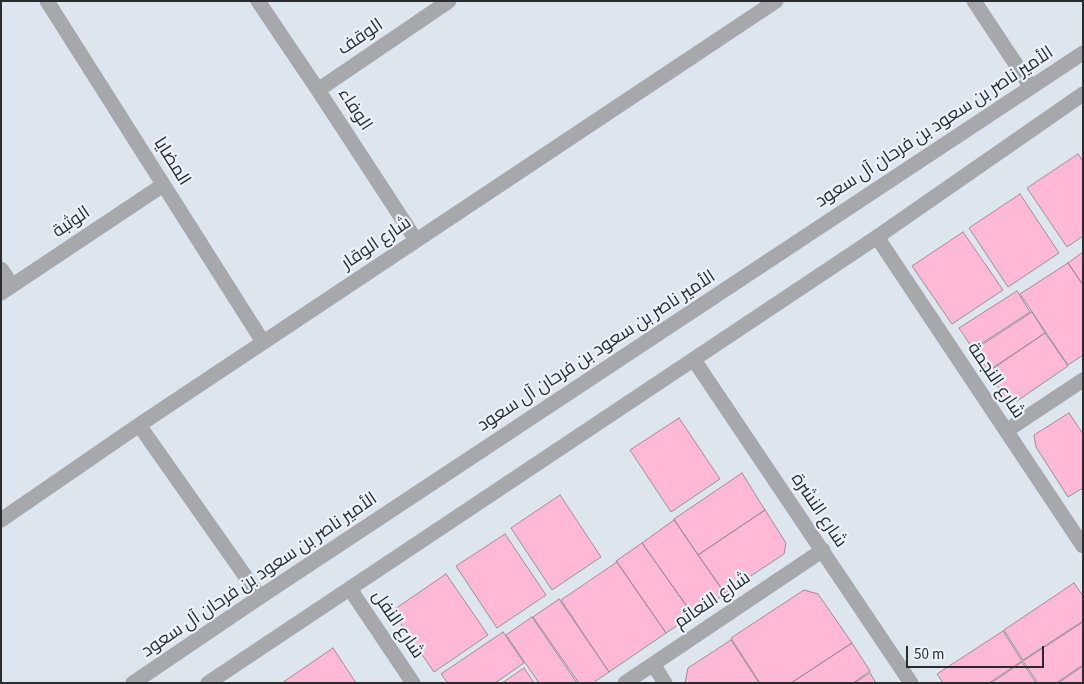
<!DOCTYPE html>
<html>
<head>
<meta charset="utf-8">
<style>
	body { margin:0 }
	#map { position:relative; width:1084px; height:684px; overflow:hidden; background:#dde5ee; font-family:"Source Sans 3",sans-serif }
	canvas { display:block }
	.frame { position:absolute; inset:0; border:2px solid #292c2f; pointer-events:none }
	.scale { position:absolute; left:906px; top:646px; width:138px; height:22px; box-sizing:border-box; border:2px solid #292c2f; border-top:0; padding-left:6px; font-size:15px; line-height:18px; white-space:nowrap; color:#292c2f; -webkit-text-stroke:4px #eaf2fb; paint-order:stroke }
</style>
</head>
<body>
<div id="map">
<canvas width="1084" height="684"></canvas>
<div class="frame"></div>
<div class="scale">50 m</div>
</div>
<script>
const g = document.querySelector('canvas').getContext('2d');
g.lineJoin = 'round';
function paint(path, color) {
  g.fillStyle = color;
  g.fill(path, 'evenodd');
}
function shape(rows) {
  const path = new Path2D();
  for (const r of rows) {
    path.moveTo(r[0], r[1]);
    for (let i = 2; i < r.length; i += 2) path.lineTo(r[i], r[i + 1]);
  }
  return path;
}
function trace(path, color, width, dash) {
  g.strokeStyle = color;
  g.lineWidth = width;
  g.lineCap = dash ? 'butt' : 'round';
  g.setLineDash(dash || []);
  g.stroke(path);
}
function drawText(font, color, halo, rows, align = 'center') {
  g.font = font + ' "Source Sans 3",Cairo,sans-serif';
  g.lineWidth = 4.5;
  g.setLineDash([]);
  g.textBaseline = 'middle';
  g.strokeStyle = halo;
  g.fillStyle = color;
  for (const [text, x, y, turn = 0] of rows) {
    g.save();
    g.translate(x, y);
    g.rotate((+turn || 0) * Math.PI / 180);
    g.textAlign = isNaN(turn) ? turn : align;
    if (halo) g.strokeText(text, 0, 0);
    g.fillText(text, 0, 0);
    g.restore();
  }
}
const building = shape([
	[1078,154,1083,161,1083,236,1067,247,1027,188,1078,154],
	[1020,194,1059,253,1008,287,969,228,1020,194],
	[963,232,1003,290,952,324,912,266,963,232],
	[1083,252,1083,285,1068,263,1083,252],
	[1068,263,1083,285,1083,355,1068,365,1020,294,1068,263],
	[1017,291,1030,312,973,349,959,328,1017,291],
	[1032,312,1045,333,988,371,974,350,1032,312],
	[1045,333,1068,366,1017,401,1007,400,988,372,1045,333],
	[1069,413,1083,434,1083,488,1068,497,1036,447,1034,435,1069,413],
	[679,418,720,479,671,512,630,450,679,418],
	[742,473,765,510,698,555,674,519,742,473],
	[560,495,601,557,552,590,511,528,560,495],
	[765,510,786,543,784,554,725,593,698,555,765,510],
	[674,520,725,594,693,615,642,543,674,520],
	[505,534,546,595,497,628,456,566,505,534],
	[642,543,693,615,666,633,616,561,642,543],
	[617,562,666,633,609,672,561,600,617,562],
	[446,574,488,635,434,672,392,611,446,574],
	[1074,583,1083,596,1083,621,1023,660,1004,630,1074,583],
	[804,590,818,594,852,643,791,683,760,683,731,638,804,590],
	[559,599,609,672,593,683,579,683,533,617,559,599],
	[532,617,577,683,539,683,506,635,532,617],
	[1083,622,1083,665,1056,683,1038,683,1023,661,1083,622],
	[1003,631,1022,661,989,683,943,683,937,674,1003,631],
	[503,632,524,663,495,683,448,683,441,674,503,632],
	[731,640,759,683,685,683,688,668,731,640],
	[852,643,870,671,853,683,791,683,852,643],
	[333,648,356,683,282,683,333,648],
	[1022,662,1036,683,991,683,1022,662],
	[1083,666,1083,683,1058,683,1083,666],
	[524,668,534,683,502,683,524,668],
	[870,673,876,683,854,683,870,673]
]);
paint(building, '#ffb8d6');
trace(building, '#9a8f93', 1);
trace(shape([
	[47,1,263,342],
	[258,1,318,90,416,240],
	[974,1,1031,87],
	[318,90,449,1],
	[877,237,1083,546],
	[1,269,12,285],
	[1,293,163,185],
	[694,360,911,683],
	[139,425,260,597],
	[1006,431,1083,380],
	[1,520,139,425,776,1],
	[350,589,413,683],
	[653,664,665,683],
	[625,683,823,550]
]), '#a6a8ac', 15);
trace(shape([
	[133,683,260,597,1083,53],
	[208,683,877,237,1083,94]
]), '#a6a8ac', 15);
drawText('18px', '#292c2f', '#eaf2fb', [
	["الوقف",361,38,-34],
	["الوفاء",354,110,57],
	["الأمير ناصر بن سعود بن فرحان آل سعود",935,128,-33],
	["المضايا",171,162,58],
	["الوثبة",72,223,-34],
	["شارع الوقار",377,244,-34],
	["الأمير ناصر بن سعود بن فرحان آل سعود",597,352,-33],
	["شارع النجمة",995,381,56],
	["شارع النشرة",818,511,56],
	["الأمير ناصر بن سعود بن فرحان آل سعود",260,576,-34],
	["شارع النعائم",713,601,-34],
	["شارع النفل",397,625,56]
]);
</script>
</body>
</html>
